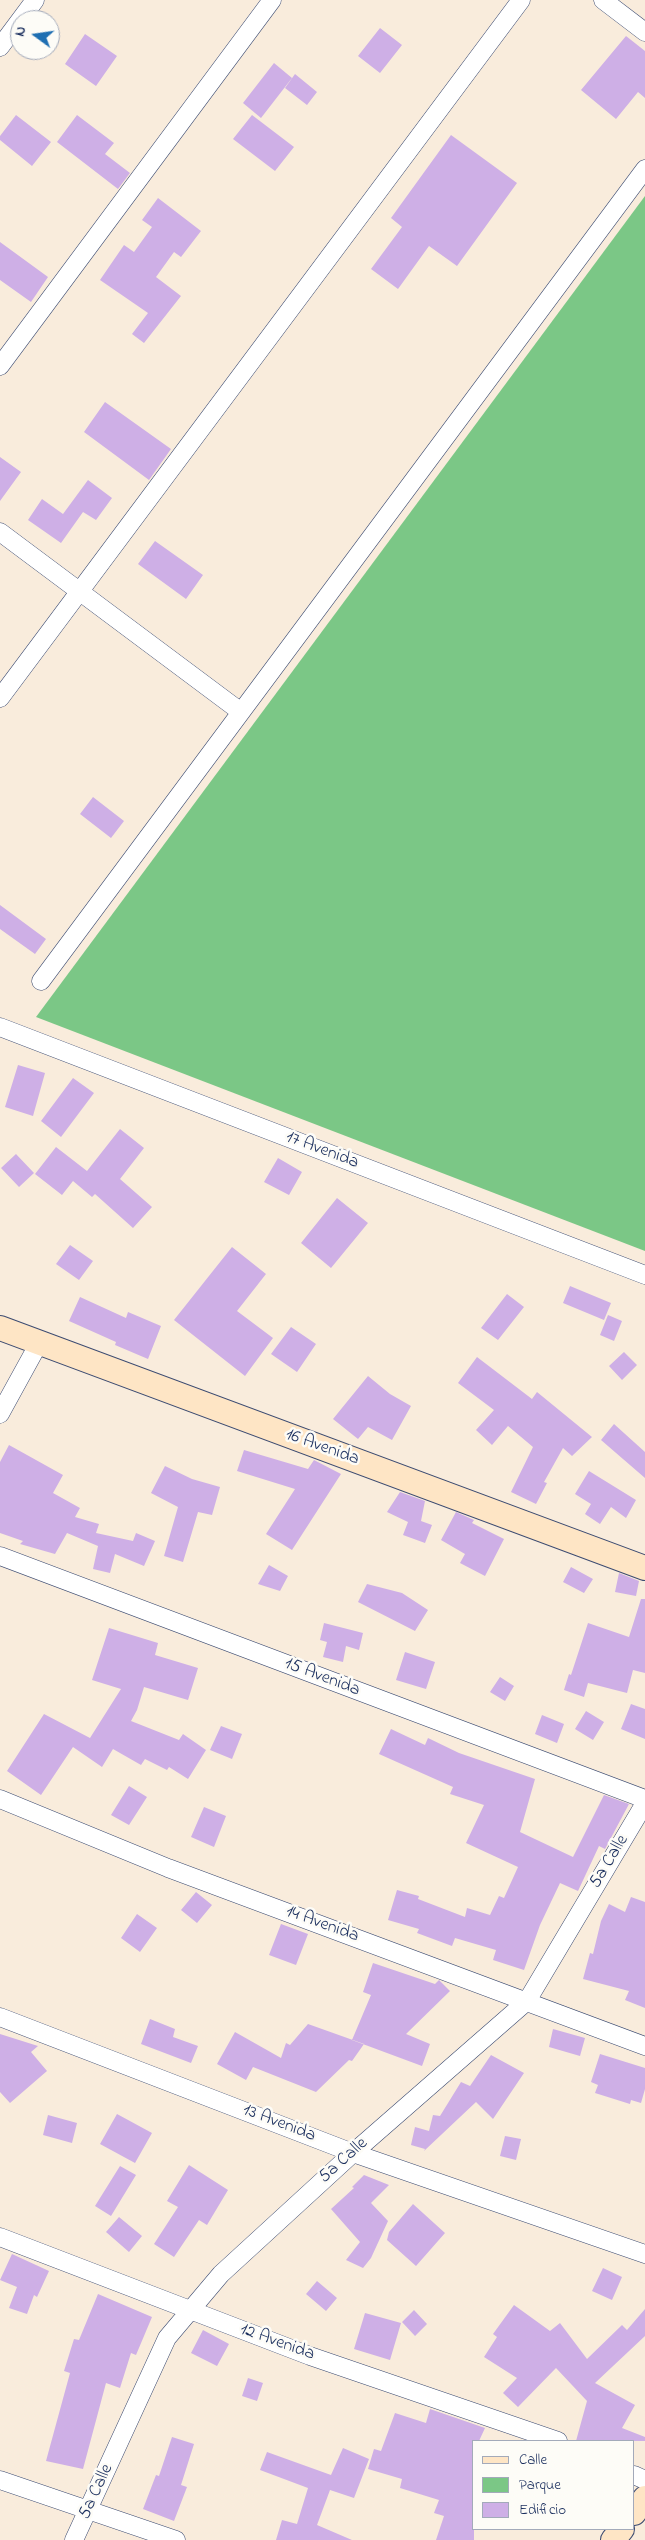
<!DOCTYPE html>
<html>
<head>
<meta charset="utf-8">
<style>
	body { margin:0 }
	#map { position:relative; width:645px; height:2540px; overflow:hidden; background:#f9ecdc; font-family:"Indie Flower",sans-serif }
	canvas { display:block }
	.legend { position:absolute; left:472px; top:2440px; width:162px; height:90px; box-sizing:border-box; background:#fdfcf7; border:1px solid #a3aaba; margin:0; padding:6px 9px; list-style:none; font-size:15px; color:#1b2f5e }
	.legend li { display:flex; align-items:center; gap:10px; height:25px }
	.legend b { width:25px; border:1px solid #a3aaba }
	.north { position:absolute; left:10px; top:10px; width:50px; height:50px; box-sizing:border-box; background:#fdfcf7; border:1px solid #a3aaba; border-radius:50%; rotate:284deg; font-size:14px; font-weight:700; line-height:20px; text-align:center; color:#1b2f5e }
	.north::after { content:''; display:block; margin:auto; width:18px; height:22px; background:#1f6fb2; clip-path:polygon(50% 0,100% 100%,50% 72%,0 100%) }
</style>
</head>
<body>
<div id="map">
<canvas width="645" height="2540"></canvas>
<ul class="legend">
<li><b style="height:6px;background:#fee5c5"></b>Calle</li>
<li><b style="height:14px;background:#7bc786"></b>Parque</li>
<li><b style="height:14px;background:#ceafe6"></b>Edificio</li>
</ul>
<div class="north">N</div>
</div>
<script>
const g = document.querySelector('canvas').getContext('2d');
g.lineJoin = 'round';
function paint(path, color) {
  g.fillStyle = color;
  g.fill(path, 'evenodd');
}
function shape(rows) {
  const path = new Path2D();
  for (const r of rows) {
    path.moveTo(r[0], r[1]);
    for (let i = 2; i < r.length; i += 2) path.lineTo(r[i], r[i + 1]);
  }
  return path;
}
function trace(path, color, width, dash) {
  g.strokeStyle = color;
  g.lineWidth = width;
  g.lineCap = dash ? 'butt' : 'round';
  g.setLineDash(dash || []);
  g.stroke(path);
}
function drawText(font, color, halo, rows, align = 'center') {
  g.font = font + ' "Indie Flower",sans-serif';
  g.lineWidth = 5;
  g.setLineDash([]);
  g.textBaseline = 'middle';
  g.strokeStyle = halo;
  g.fillStyle = color;
  for (const [text, x, y, turn = 0] of rows) {
    g.save();
    g.translate(x, y);
    g.rotate((+turn || 0) * Math.PI / 180);
    g.textAlign = isNaN(turn) ? turn : align;
    if (halo) g.strokeText(text, 0, 0);
    g.fillText(text, 0, 0);
    g.restore();
  }
}
paint(shape([
	[645,196,645,1251,36,1017]
]), '#7bc786');
paint(shape([
	[380,28,402,45,380,73,358,56],
	[85,34,117,56,96,86,65,64],
	[626,36,645,51,645,98,638,92,616,119,581,90],
	[274,63,292,78,261,118,243,103],
	[295,74,317,92,307,105,285,88],
	[16,115,51,142,32,166,0,140,0,136],
	[77,115,114,143,105,154,130,173,118,189,57,142],
	[252,115,294,147,275,171,233,139],
	[451,135,517,183,457,266,429,246,398,289,371,269,402,227,391,218],
	[158,198,201,231,181,257,174,252,156,277,181,296,144,343,132,334,148,313,100,280,124,245,134,252,152,227,142,220],
	[0,242,48,277,31,302,0,280],
	[105,402,171,449,149,480,84,432],
	[0,457,21,472,0,501],
	[88,480,112,498,96,520,83,512,61,543,28,520,42,499,63,514],
	[155,541,203,575,186,599,138,564],
	[93,797,124,821,111,838,80,814],
	[0,905,46,939,35,954,0,929],
	[18,1065,45,1073,33,1116,5,1107],
	[73,1078,94,1093,61,1137,41,1121],
	[120,1129,144,1148,120,1179,152,1207,133,1228,95,1194,92,1197,73,1181,62,1195,35,1174,56,1147,87,1171],
	[16,1154,34,1173,19,1187,1,1168],
	[278,1158,302,1172,289,1195,264,1182],
	[337,1198,368,1223,331,1268,301,1243],
	[70,1245,93,1261,79,1280,56,1264],
	[232,1247,266,1274,237,1311,273,1338,245,1376,174,1320],
	[570,1286,611,1303,604,1320,563,1303],
	[507,1294,524,1307,498,1340,481,1328],
	[80,1297,126,1318,128,1312,161,1326,148,1359,115,1345,116,1342,69,1321],
	[608,1315,622,1321,614,1341,600,1335],
	[291,1327,316,1344,297,1372,271,1354],
	[624,1352,637,1365,622,1380,609,1366],
	[477,1357,532,1399,537,1392,592,1437,572,1456,563,1448,544,1482,547,1483,536,1504,511,1492,533,1447,508,1426,492,1445,476,1430,494,1410,458,1383],
	[368,1376,390,1394,411,1406,392,1440,368,1427,358,1439,333,1419],
	[614,1424,645,1452,645,1478,601,1440],
	[9,1445,63,1475,53,1493,80,1508,75,1517,99,1524,96,1533,133,1541,136,1533,155,1541,144,1566,115,1554,110,1573,93,1569,98,1546,67,1533,55,1554,20,1544,23,1541,0,1533,0,1462],
	[244,1450,308,1469,314,1460,341,1474,292,1550,266,1534,295,1489,237,1471],
	[165,1466,192,1479,220,1487,212,1515,198,1512,183,1562,164,1556,178,1507,151,1493],
	[589,1471,636,1500,626,1518,611,1507,600,1524,585,1514,591,1504,575,1494],
	[400,1492,425,1501,421,1521,432,1525,425,1543,403,1535,408,1522,387,1512],
	[456,1512,474,1520,472,1523,504,1539,485,1576,460,1563,465,1554,441,1540],
	[269,1565,288,1576,280,1591,258,1584],
	[571,1567,593,1579,584,1593,563,1582],
	[619,1573,639,1581,636,1596,615,1592],
	[367,1584,402,1593,428,1610,415,1631,358,1602],
	[641,1599,645,1599,645,1673,633,1670,627,1693,588,1683,584,1697,564,1690,569,1674,571,1675,588,1623,629,1637],
	[324,1623,363,1633,359,1650,346,1646,343,1662,323,1657,327,1642,320,1640],
	[109,1628,158,1643,155,1655,198,1668,188,1700,144,1687,137,1710,131,1721,179,1740,183,1734,206,1750,188,1779,169,1767,167,1770,145,1759,141,1765,113,1749,102,1767,73,1747,41,1795,7,1771,44,1714,90,1738,121,1689,92,1680],
	[405,1652,435,1662,426,1689,396,1680],
	[500,1677,514,1686,505,1701,490,1692],
	[631,1704,645,1709,645,1739,621,1729],
	[586,1711,604,1722,593,1740,575,1729],
	[542,1715,564,1724,557,1743,535,1734],
	[221,1726,242,1734,232,1759,210,1750],
	[391,1729,425,1745,428,1738,459,1753,535,1779,520,1832,573,1857,604,1795,629,1804,605,1849,599,1846,578,1891,560,1883,540,1925,524,1970,493,1960,496,1950,455,1938,452,1946,417,1933,419,1929,388,1920,397,1890,419,1896,418,1899,465,1917,467,1908,490,1915,499,1896,504,1898,518,1867,466,1843,484,1805,450,1794,453,1787,379,1754],
	[129,1786,147,1797,129,1825,111,1815],
	[204,1807,226,1816,214,1847,191,1837],
	[196,1892,212,1905,197,1923,181,1910],
	[631,1897,645,1902,645,2008,625,2000,629,1991,583,1979,590,1953,593,1954,601,1921,609,1904,625,1912],
	[137,1914,157,1928,140,1952,121,1938],
	[281,1924,308,1934,296,1965,269,1955],
	[373,1963,435,1984,439,1980,450,1991,406,2034,430,2044,422,2066,352,2040,371,1995,363,1992],
	[150,2019,175,2029,173,2037,198,2046,191,2063,141,2044],
	[308,2024,364,2044,352,2061,349,2060,316,2092,253,2067,246,2080,217,2064,235,2032,281,2058,286,2043,290,2045],
	[553,2029,585,2038,580,2056,549,2047],
	[0,2034,38,2046,31,2052,47,2071,10,2103,0,2092],
	[600,2054,645,2068,645,2089,641,2103,631,2100,630,2104,595,2093,598,2085,591,2082],
	[491,2055,524,2073,493,2119,476,2102,424,2151,425,2149,411,2145,415,2127,429,2131,433,2115,440,2116,461,2082,470,2086],
	[117,2114,152,2133,135,2163,100,2144],
	[48,2115,77,2123,72,2143,43,2135],
	[505,2136,521,2139,516,2160,500,2156],
	[189,2165,228,2190,207,2225,199,2220,174,2257,154,2244,178,2207,167,2201],
	[120,2166,136,2175,111,2216,95,2206],
	[364,2175,389,2185,371,2203,388,2221,371,2258,363,2268,346,2260,360,2242,331,2209,354,2188,352,2187],
	[413,2204,445,2233,416,2266,387,2240,389,2232],
	[119,2217,142,2236,129,2252,106,2232],
	[12,2254,49,2271,37,2297,34,2295,27,2314,9,2308,17,2287,0,2280],
	[603,2268,622,2277,612,2300,592,2291],
	[317,2281,337,2298,326,2311,306,2294],
	[98,2294,152,2317,136,2355,131,2353,120,2388,106,2383,83,2469,46,2461,70,2373,64,2371,74,2339,79,2340],
	[514,2305,550,2331,560,2323,587,2359,622,2325,627,2330,645,2309,645,2336,595,2383,635,2405,622,2428,645,2437,645,2441,576,2441,587,2401,556,2368,518,2407,503,2393,517,2378,484,2357,497,2337,493,2334],
	[414,2310,427,2324,415,2336,402,2322],
	[365,2313,401,2323,390,2360,354,2349],
	[203,2330,229,2344,217,2366,191,2353],
	[248,2378,263,2383,257,2401,242,2396],
	[430,2409,485,2428,479,2441,474,2441,474,2540,436,2540,444,2516,434,2513,439,2500,400,2488,402,2479,368,2469,374,2449,381,2451,395,2413,426,2423],
	[172,2437,194,2444,181,2485,187,2487,174,2521,143,2509,156,2475,159,2476],
	[343,2448,369,2459,354,2498,330,2490,317,2525,352,2540,276,2540,282,2520,297,2524,308,2488,260,2470,267,2452,331,2475]
]), '#ceafe6');
const minor = shape([
	[603,0,645,32],
	[0,47,35,0],
	[0,366,272,0],
	[0,532,241,712],
	[0,698,521,0],
	[41,981,645,169],
	[0,1027,645,1275],
	[0,1414,39,1343],
	[0,1556,645,1799],
	[0,1799,168,1868,645,2046],
	[0,2017,353,2153,645,2254],
	[0,2237,310,2356,558,2441],
	[634,2475,645,2480],
	[0,2480,176,2540],
	[74,2540,167,2338,221,2274,353,2153,527,2001,645,1803]
]);
const secondary = shape([
	[0,1328,645,1568],
	[634,2513,645,2498],
	[613,2540,622,2529]
]);
trace(minor, '#3c4b71', 19);
trace(secondary, '#3c4b71', 26);
trace(minor, '#fff', 18);
trace(secondary, '#fee5c5', 24);
drawText('18px', '#1b2f5e', '#fdfcf7', [
	["17 Avenida",322,1151,21],
	["16 Avenida",322,1448,20],
	["15 Avenida",322,1678,21],
	["5a Calle",610,1862,-59],
	["14 Avenida",322,1925,20],
	["13 Avenida",279,2124,21],
	["5a Calle",344,2161,-42],
	["12 Avenida",277,2343,20],
	["5a Calle",97,2492,-65]
]);
</script>
</body>
</html>
